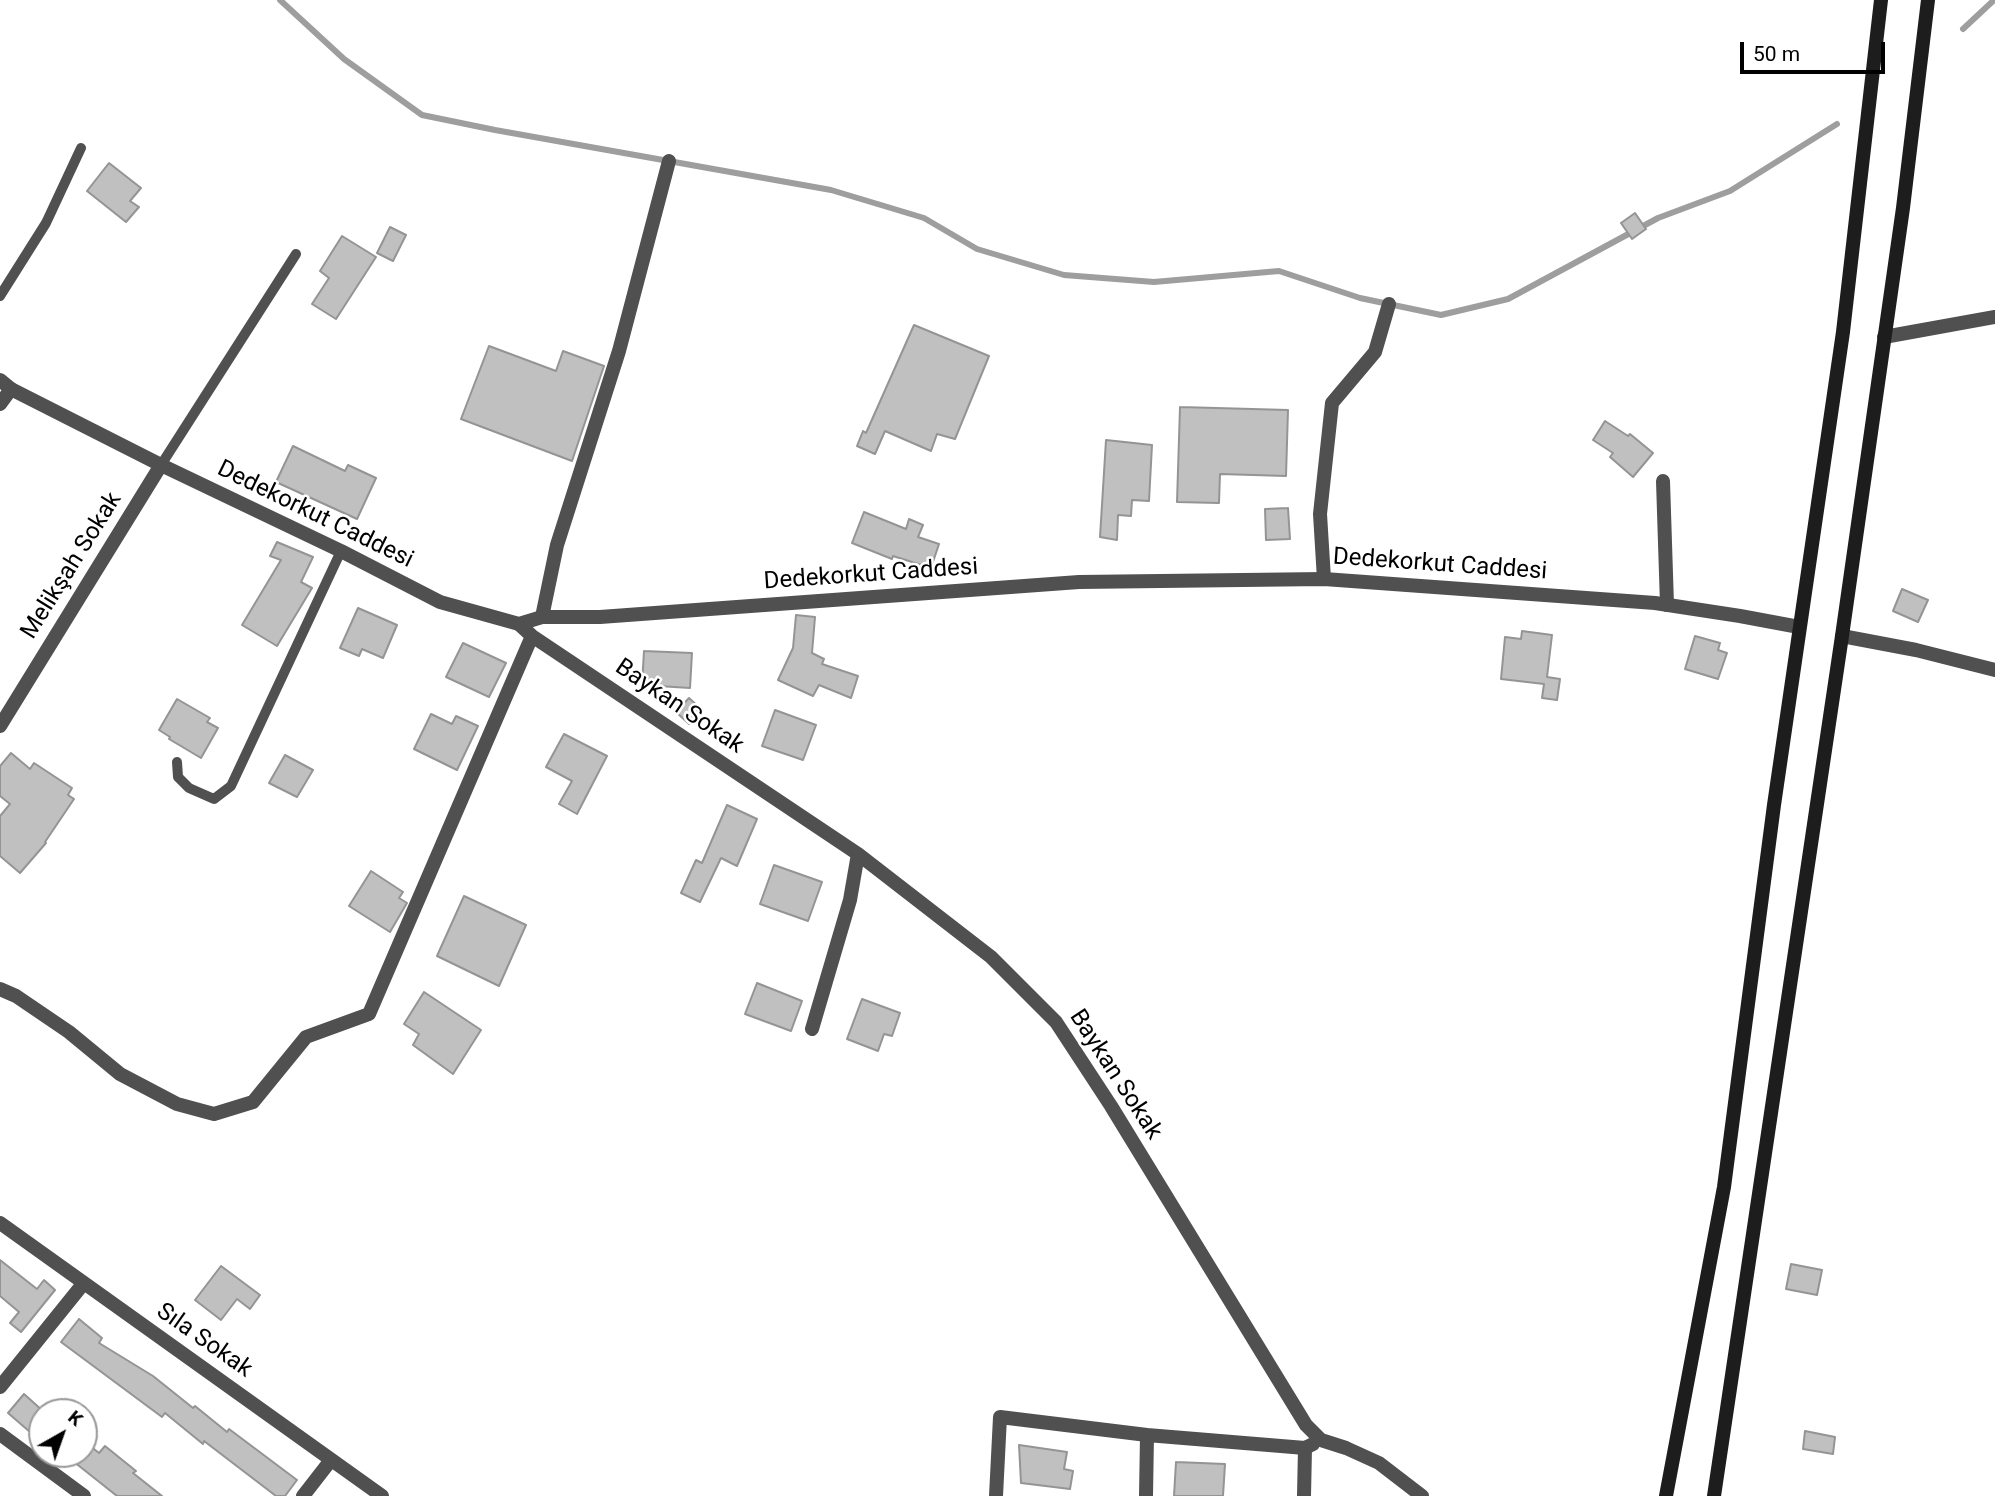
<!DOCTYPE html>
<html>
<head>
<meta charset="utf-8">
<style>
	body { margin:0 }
	#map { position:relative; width:1995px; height:1496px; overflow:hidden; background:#fff; font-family:Roboto,sans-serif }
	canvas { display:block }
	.north { position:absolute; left:28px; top:1398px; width:70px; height:70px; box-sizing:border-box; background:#fff; border:2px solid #999; border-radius:50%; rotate:40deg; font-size:19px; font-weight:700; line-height:28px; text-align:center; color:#000 }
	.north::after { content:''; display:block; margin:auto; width:24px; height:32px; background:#000; clip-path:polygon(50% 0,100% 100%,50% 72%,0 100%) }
	.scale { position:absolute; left:1740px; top:42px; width:145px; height:32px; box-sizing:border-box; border:4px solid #000; border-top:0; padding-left:9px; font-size:21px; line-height:24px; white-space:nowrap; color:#000; -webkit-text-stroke:5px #fff; paint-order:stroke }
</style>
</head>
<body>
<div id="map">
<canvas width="1995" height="1496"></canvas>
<div class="north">K</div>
<div class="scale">50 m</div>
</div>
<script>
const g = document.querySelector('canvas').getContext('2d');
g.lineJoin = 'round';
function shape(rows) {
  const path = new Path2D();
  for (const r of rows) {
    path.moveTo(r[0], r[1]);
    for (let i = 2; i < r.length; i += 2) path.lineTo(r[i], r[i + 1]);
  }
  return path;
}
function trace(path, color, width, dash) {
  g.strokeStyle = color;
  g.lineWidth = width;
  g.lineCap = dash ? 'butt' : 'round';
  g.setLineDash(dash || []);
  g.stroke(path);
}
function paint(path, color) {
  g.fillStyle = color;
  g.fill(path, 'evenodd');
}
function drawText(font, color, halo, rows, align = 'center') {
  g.font = font + ' Roboto,sans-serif';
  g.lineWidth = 5;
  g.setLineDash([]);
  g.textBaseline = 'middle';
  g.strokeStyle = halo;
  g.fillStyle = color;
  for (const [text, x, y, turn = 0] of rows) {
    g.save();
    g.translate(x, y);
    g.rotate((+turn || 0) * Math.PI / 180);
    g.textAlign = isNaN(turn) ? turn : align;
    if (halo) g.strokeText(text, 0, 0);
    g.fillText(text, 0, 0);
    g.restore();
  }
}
trace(shape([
	[280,0,344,59,422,115,495,130,831,190,924,218,977,249,1064,275,1154,282,1279,271,1360,298,1441,315,1508,299,1658,218,1730,191,1837,124],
	[1963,29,1994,0]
]), '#9e9e9e', 6);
const building = shape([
	[109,163,141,188,130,201,139,207,126,222,87,191,109,163],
	[1635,213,1646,229,1632,239,1621,223,1635,213],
	[390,227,406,235,393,261,377,253,390,227],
	[342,236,376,257,336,319,312,304,329,278,320,271,342,236],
	[914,325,989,356,955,439,937,434,931,451,885,431,875,454,857,446,863,431,866,433,914,325],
	[489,346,556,371,563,351,604,366,572,461,461,419,489,346],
	[1180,407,1288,410,1286,476,1220,474,1219,503,1177,502,1180,407],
	[1605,421,1628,436,1630,434,1653,453,1633,477,1610,457,1613,453,1593,440,1605,421],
	[1106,440,1152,445,1149,501,1132,500,1131,516,1118,515,1117,540,1100,537,1106,440],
	[293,446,345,471,348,465,376,478,357,519,276,482,293,446],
	[1288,508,1290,539,1266,540,1265,509,1288,508],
	[864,512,906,529,909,519,923,525,918,537,939,544,931,568,893,556,892,559,852,543,864,512],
	[277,542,313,557,301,582,312,588,277,646,242,625,281,560,270,556,277,542],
	[1902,589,1928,600,1918,622,1893,611,1902,589],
	[358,608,397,625,383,658,362,649,359,656,340,648,358,608],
	[796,615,815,617,812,653,824,659,822,664,858,676,851,698,819,685,813,696,778,680,793,648,796,615],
	[1522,631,1552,635,1547,677,1560,679,1557,700,1542,698,1544,684,1501,679,1505,637,1521,639,1522,631],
	[1695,636,1720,643,1718,650,1727,653,1718,679,1685,669,1695,636],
	[463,643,506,663,489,697,446,677,463,643],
	[644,651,692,653,690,688,642,685,644,651],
	[689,698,702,710,689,724,676,712,689,698],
	[177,699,210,718,207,722,218,728,201,758,169,739,170,737,159,730,177,699],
	[775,710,816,725,803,760,762,746,775,710],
	[431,714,452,724,456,716,478,726,457,770,414,749,431,714],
	[564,734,607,756,577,814,559,804,572,781,546,767,564,734],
	[11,753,30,769,34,763,72,788,68,795,74,799,45,842,46,843,20,873,0,856,0,816,10,804,0,796,0,766,11,753],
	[285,755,313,770,297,797,269,783,285,755],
	[727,805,757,819,737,866,721,858,700,902,681,893,696,860,702,863,727,805],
	[774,865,822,882,808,921,760,904,774,865],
	[371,871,403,892,399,898,407,903,390,932,349,906,371,871],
	[464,896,526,925,499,986,437,956,464,896],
	[757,983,802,1001,791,1031,745,1014,757,983],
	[424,992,481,1030,453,1074,413,1045,419,1034,404,1024,424,992],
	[862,999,900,1013,892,1036,884,1034,878,1051,847,1039,862,999],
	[0,1260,37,1289,44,1280,55,1290,21,1332,10,1323,19,1312,0,1296,0,1260],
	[1791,1264,1822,1270,1817,1295,1786,1289,1791,1264],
	[221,1266,260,1295,250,1309,237,1299,221,1320,195,1300,221,1266],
	[79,1319,102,1338,99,1343,153,1376,193,1408,195,1406,227,1432,229,1429,297,1480,285,1496,276,1496,204,1441,203,1444,165,1413,162,1417,61,1342,79,1319],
	[24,1394,44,1412,42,1412,42,1418,30,1432,8,1413,24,1394],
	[1805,1431,1835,1437,1833,1454,1803,1449,1805,1431],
	[84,1441,99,1453,105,1446,136,1471,133,1473,162,1496,117,1496,64,1454,84,1454,84,1441],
	[1019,1445,1067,1452,1064,1469,1073,1471,1070,1489,1021,1483,1019,1445],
	[1176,1462,1225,1464,1223,1496,1174,1496,1176,1462]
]);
paint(building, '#c0c0c0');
trace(building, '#949494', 2);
trace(shape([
	[0,296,46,223,81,148],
	[161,465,296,254],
	[177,762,178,777,189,788,214,799,231,786,341,551]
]), '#505050', 10);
trace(shape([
	[1884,337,1995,317],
	[0,404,11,389],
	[1663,481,1667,605],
	[1324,579,1320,514,1332,403,1375,352,1389,304],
	[519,624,532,636,858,854,991,957,1056,1022,1111,1106,1306,1425,1321,1440,1346,1448,1379,1463,1422,1496],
	[1842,636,1916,650,1995,670],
	[0,989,16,996,69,1032,120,1074,177,1104,214,1114,253,1102,306,1037,369,1014,532,636],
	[812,1029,850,900,858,854],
	[0,1223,382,1496],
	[0,1387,83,1284],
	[0,1434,84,1496],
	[303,1496,331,1460],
	[996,1496,1000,1417,1147,1435],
	[1146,1496,1147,1435,1305,1448],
	[1304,1496,1305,1448,1313,1444]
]), '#505050', 14);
trace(shape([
	[0,380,11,389,161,465,341,551,440,602,519,624,542,617,600,617,1079,582,1324,579,1655,603,1740,616,1799,627],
	[542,617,557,545,619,351,669,161],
	[0,726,161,465]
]), '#505050', 14);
trace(shape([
	[1666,1496,1724,1187,1774,805,1843,332,1881,0],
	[1714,1496,1842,636,1903,208,1928,0]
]), '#1d1d1d', 14);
drawText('24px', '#000', '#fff', [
	["Dedekorkut Caddesi",315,515,26],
	["Dedekorkut Caddesi",1440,565,4],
	["Melikşah Sokak",72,566,-58],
	["Dedekorkut Caddesi",871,575,-4],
	["Baykan Sokak",679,707,34],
	["Baykan Sokak",1115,1075,57],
	["Sıla Sokak",204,1341,35]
]);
</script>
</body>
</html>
